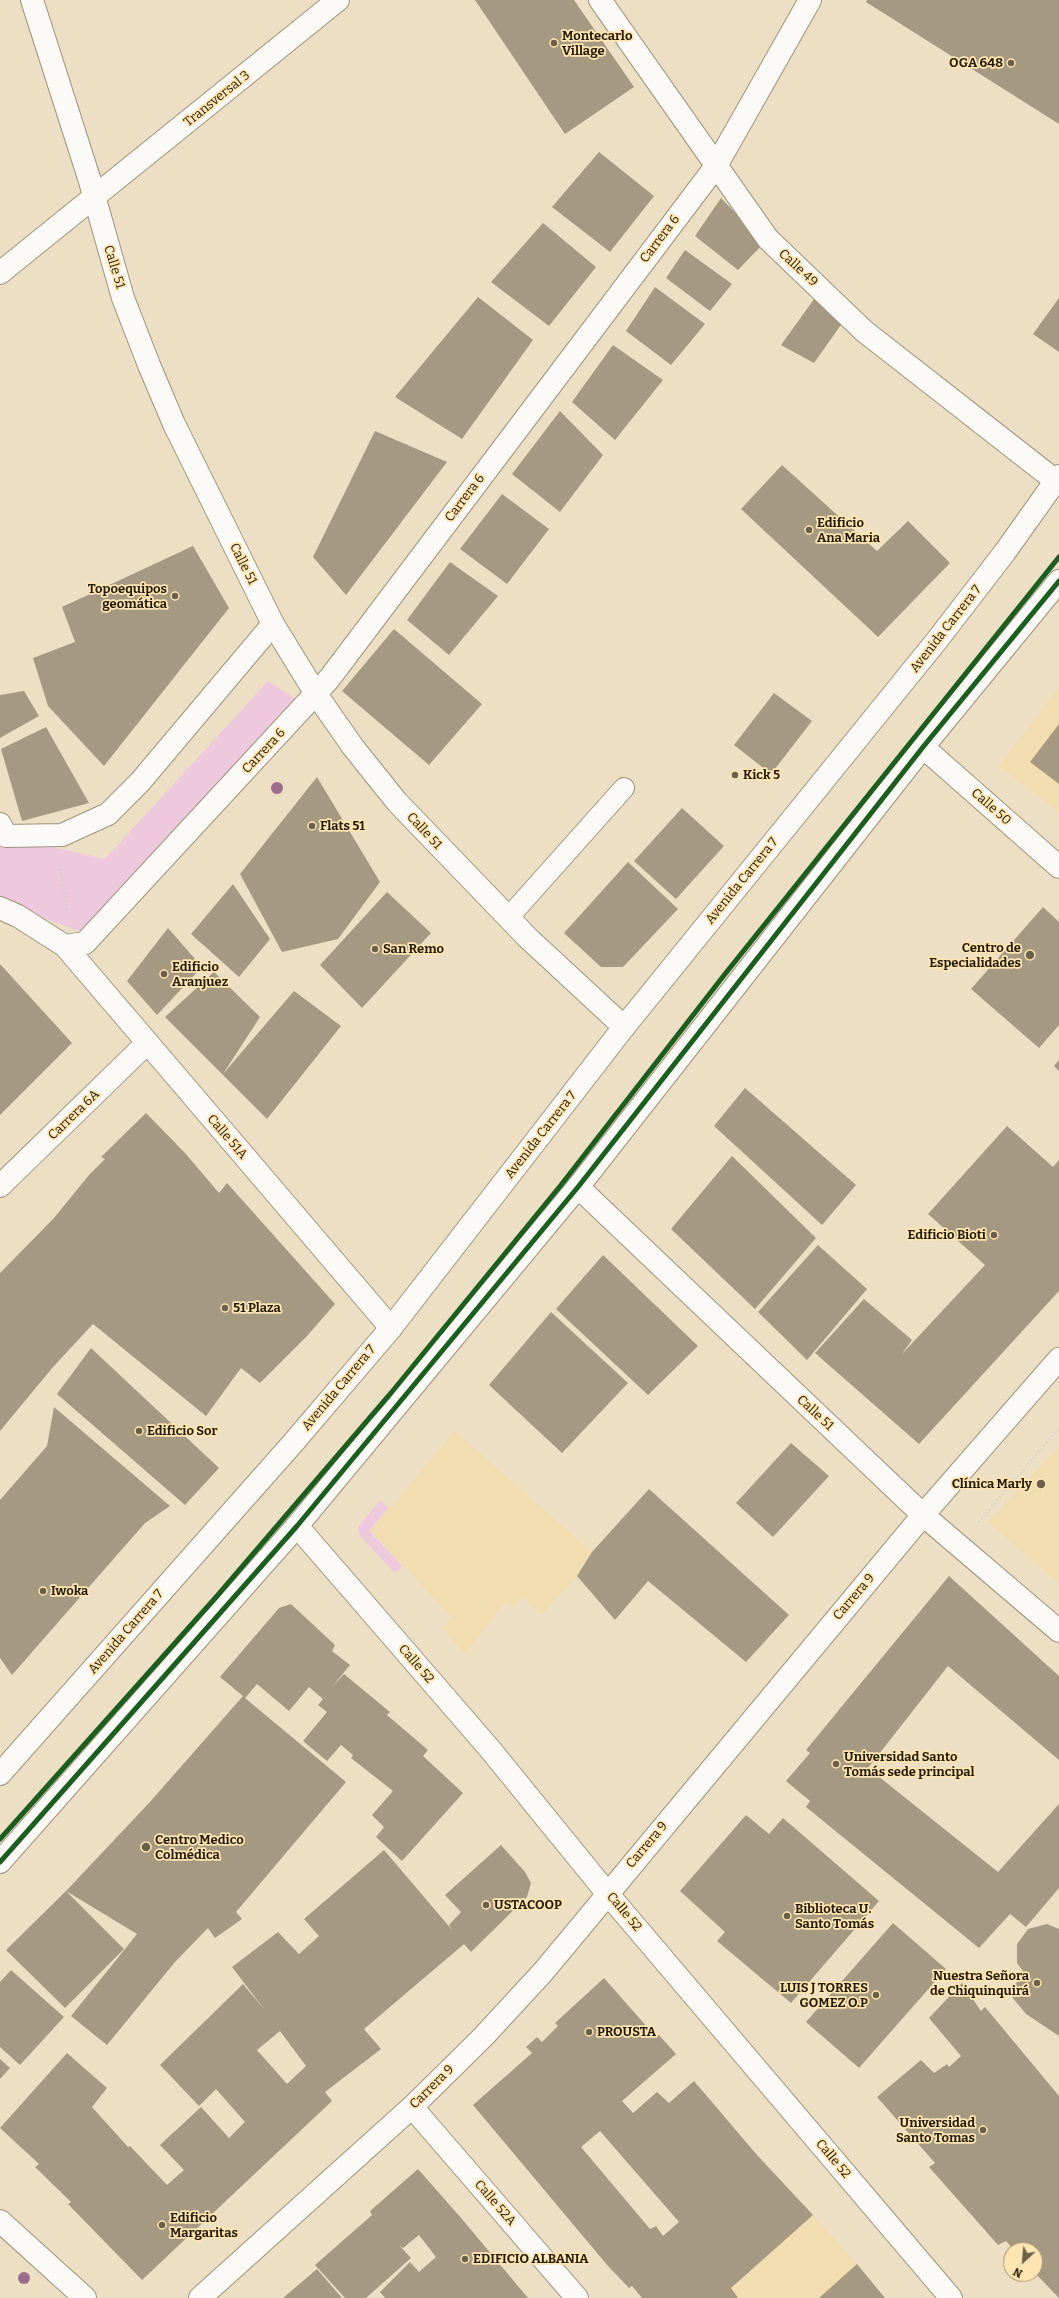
<!DOCTYPE html>
<html>
<head>
<meta charset="utf-8">
<style>
	body { margin:0 }
	#map { position:relative; width:1059px; height:2298px; overflow:hidden; background:#ecdfc4; font-family:Bitter,serif }
	canvas { display:block }
	.north { position:absolute; left:1003px; top:2242px; width:40px; height:40px; box-sizing:border-box; background:#fee5b2; border:1px solid #a7946e; border-radius:50%; rotate:206deg; font-size:11px; font-weight:700; line-height:16px; text-align:center; color:#241b07 }
	.north::after { content:''; display:block; margin:auto; width:14px; height:18px; background:#6a6049; clip-path:polygon(50% 0,100% 100%,50% 72%,0 100%) }
</style>
</head>
<body>
<div id="map">
<canvas width="1059" height="2298"></canvas>
<div class="north">N</div>
</div>
<script>
const g = document.querySelector('canvas').getContext('2d');
g.lineJoin = 'round';
function paint(path, color) {
  g.fillStyle = color;
  g.fill(path, 'evenodd');
}
function shape(rows) {
  const path = new Path2D();
  for (const r of rows) {
    path.moveTo(r[0], r[1]);
    for (let i = 2; i < r.length; i += 2) path.lineTo(r[i], r[i + 1]);
  }
  return path;
}
function trace(path, color, width, dash) {
  g.strokeStyle = color;
  g.lineWidth = width;
  g.lineCap = dash ? 'butt' : 'round';
  g.setLineDash(dash || []);
  g.stroke(path);
}
function drawText(font, color, halo, rows, align = 'center') {
  g.font = font + ' Bitter,serif';
  g.lineWidth = 3.5;
  g.setLineDash([]);
  g.textBaseline = 'middle';
  g.strokeStyle = halo;
  g.fillStyle = color;
  for (const [text, x, y, turn = 0] of rows) {
    g.save();
    g.translate(x, y);
    g.rotate((+turn || 0) * Math.PI / 180);
    g.textAlign = isNaN(turn) ? turn : align;
    if (halo) g.strokeText(text, 0, 0);
    g.fillText(text, 0, 0);
    g.restore();
  }
}
paint(shape([
	[1059,687,1059,812,999,766],
	[455,1431,592,1552,577,1576,541,1615,523,1596,513,1609,506,1601,465,1654,442,1628,452,1618,371,1530],
	[1059,1446,1059,1583,988,1522],
	[813,2215,857,2264,819,2298,738,2298,731,2288]
]), '#f2ddb1');
paint(shape([
	[268,681,299,701,94,937,0,902,0,826,6,836,105,859],
	[380,1501,388,1508,369,1531,402,1566,395,1573,360,1536,358,1527]
]), '#eec8dd');
paint(shape([
	[475,0,574,0,634,87,565,134],
	[867,0,1059,0,1059,124,866,2],
	[599,152,654,196,610,252,552,207],
	[721,198,764,243,738,270,695,236],
	[543,223,596,267,549,326,491,282],
	[685,250,732,284,710,311,666,278],
	[655,287,705,324,671,365,626,331],
	[817,295,843,322,814,363,781,345],
	[478,297,533,340,462,439,395,397],
	[1059,298,1059,352,1033,334],
	[613,345,663,380,615,440,572,402],
	[560,411,603,455,560,512,512,474],
	[375,431,447,462,346,595,313,557],
	[782,465,877,551,908,521,950,563,878,637,741,509],
	[502,494,549,529,507,584,460,549],
	[193,546,229,608,104,766,48,706,33,658,75,642,62,607],
	[450,562,498,596,449,655,407,620],
	[394,629,482,704,429,765,342,691],
	[24,691,39,716,0,738,0,695],
	[774,693,812,721,771,774,734,745],
	[1059,724,1059,784,1030,762],
	[46,727,89,803,22,821,1,749],
	[317,777,380,882,338,939,282,952,240,874],
	[682,808,724,846,676,899,634,861],
	[628,862,678,909,623,967,601,967,564,933],
	[233,884,270,939,239,977,191,934],
	[387,892,431,933,362,1008,320,965],
	[1043,907,1059,922,1059,1025,1039,1048,971,989],
	[168,928,202,967,157,1015,127,981],
	[0,964,72,1043,0,1115],
	[214,972,260,1017,223,1074,294,991,341,1026,267,1119,165,1017],
	[1059,1060,1059,1071,1054,1066],
	[745,1088,856,1185,822,1225,714,1126],
	[146,1113,185,1153,219,1193,227,1183,335,1304,307,1336,260,1383,241,1368,206,1416,93,1324,53,1367,0,1431,0,1273,54,1218,89,1175,105,1159,101,1157],
	[1007,1126,1053,1167,1059,1160,1059,1291,919,1444,815,1353,864,1299,912,1340,902,1354,985,1265,928,1214],
	[732,1156,816,1238,755,1309,671,1229],
	[818,1245,867,1289,807,1360,758,1312],
	[603,1255,698,1346,648,1395,556,1309],
	[551,1312,628,1383,562,1453,489,1385],
	[91,1348,219,1468,185,1505,57,1394],
	[54,1407,170,1506,145,1523,12,1675,0,1658,0,1500,47,1446],
	[791,1443,829,1476,773,1537,736,1503],
	[649,1489,789,1615,746,1662,648,1581,615,1620,577,1576,592,1552],
	[949,1576,1059,1676,1059,1760,948,1666,868,1768,998,1872,1059,1804,1059,1888,1026,1927,1010,1914,979,1948,806,1807,810,1801,786,1781,810,1753,806,1750],
	[291,1604,335,1645,332,1651,350,1665,332,1687,344,1674,390,1712,387,1715,428,1750,423,1756,463,1793,402,1861,376,1837,384,1827,372,1815,393,1791,351,1758,353,1755,341,1745,327,1761,303,1741,327,1712,318,1705,323,1699,309,1687,289,1711,257,1684,245,1698,346,1782,236,1912,242,1919,215,1938,208,1928,175,1962,107,2045,71,2016,137,1934,66,1891,149,1803,243,1696,220,1677,279,1608],
	[746,1815,769,1834,783,1818,879,1901,791,2003,717,1941,725,1932,680,1891],
	[501,1845,525,1872,531,1883,527,1897,471,1952,464,1944,364,2029,381,2049,325,2092,332,2101,142,2280,68,2204,71,2202,35,2167,39,2164,0,2128,67,2053,107,2088,92,2107,128,2147,130,2146,167,2185,184,2170,160,2145,201,2107,229,2138,245,2122,216,2089,199,2106,160,2065,243,1984,264,2009,232,1967,278,1932,299,1954,319,1936,304,1919,384,1850,453,1931,449,1925,461,1912,445,1895],
	[280,2031,306,2066,287,2084,257,2050],
	[66,1891,124,1949,65,2008,6,1950],
	[893,1923,946,1969,859,2068,806,2022],
	[1047,1924,1059,1929,1059,2036,1026,2014,1012,1997,1013,1986,1019,1980,1027,1977,1017,1963,1017,1944,1028,1929],
	[11,1970,64,2017,20,2065,0,2047,0,1982],
	[604,1978,655,2036,659,2035,676,2054,622,2101,633,2113,657,2092,669,2103,694,2081,757,2155,813,2215,731,2288,738,2298,642,2298,632,2286,629,2288,608,2266,473,2105,532,2053,526,2047,537,2037,542,2042,558,2026,555,2023],
	[600,2131,679,2222,663,2236,656,2226,650,2229,581,2147],
	[962,1983,981,2011,985,2007,1059,2096,1059,2298,1035,2273,1035,2250,1014,2250,1006,2241,998,2245,929,2167,935,2163,877,2097,921,2060,934,2073,947,2064,949,2067,961,2056,929,2018],
	[0,2059,10,2068,0,2079],
	[418,2169,462,2219,528,2298,385,2298,380,2292,410,2262,419,2272,436,2257,419,2235,403,2248,399,2245,411,2258,366,2298,345,2298,315,2265,372,2215,370,2211],
	[857,2264,885,2298,819,2298],
	[317,2269,342,2298,283,2298]
]), '#a59a81');
const service = shape([
	[508,918,624,788]
]);
const minor = shape([
	[600,0,768,239,864,331,1056,481],
	[923,747,1059,867],
	[0,824,6,836,62,835,108,814,140,782,273,624],
	[0,908,18,916,65,946,391,1328],
	[65,946,85,943,329,679,716,166,810,0],
	[0,1186,147,1043],
	[578,1187,923,1515,1059,1631],
	[297,1526,489,1748,607,1893,951,2298],
	[412,2107,577,2298],
	[200,2298,412,2107,483,2037,543,1972,923,1515,1059,1359]
]);
const tertiary = shape([
	[32,0,89,178,123,298,149,365,174,424,273,624,316,694,353,747,397,802,528,938,624,1027],
	[0,273,338,0]
]);
const secondary = shape([
	[0,2221,85,2298]
]);
const primary = shape([
	[0,1774,293,1443,391,1328,624,1027,938,639,1005,552,1059,476],
	[0,1862,297,1526,578,1187,923,747,1059,581]
]);
trace(service, '#9e947e', 22);
trace(minor, '#9e947e', 24);
trace(tertiary, '#9e947e', 24);
trace(secondary, '#9e947e', 24);
trace(primary, '#9e947e', 24);
trace(shape([
	[59,865,68,911],
	[979,1522,1059,1428]
]), '#d2cfc7', 2.5, [1, 3]);
trace(service, '#fcfaf6', 20);
trace(minor, '#fcfaf6', 22);
trace(tertiary, '#fcfaf6', 22);
trace(secondary, '#fcfaf6', 22);
trace(primary, '#fcfaf6', 22);
trace(shape([
	[0,1839,217,1596,391,1393,561,1185,725,974,1059,557],
	[0,1862,297,1526,578,1187,923,747,1059,581]
]), '#1b5e20', 5);
g.fillStyle = '#9b6c8c';
for (const [x, y] of [
	[277,788],
	[24,2278]
]) {
  g.beginPath();
  g.arc(x, y, 6, 0, 2 * Math.PI);
  g.fill();
}
for (const [x, y, r, color] of [
	[554,43,4,"#6a6049"],
	[1011,63,4,"#6a6049"],
	[809,530,4,"#6a6049"],
	[175,596,4,"#6a6049"],
	[735,775,4,"#6a6049"],
	[312,826,4,"#6a6049"],
	[375,949,4,"#6a6049"],
	[1030,955,5,"#6a6049"],
	[164,974,4,"#6a6049"],
	[994,1235,4,"#6a6049"],
	[225,1308,4,"#6a6049"],
	[139,1431,4,"#6a6049"],
	[1041,1484,5,"#6a6049"],
	[43,1591,4,"#6a6049"],
	[836,1764,4,"#6a6049"],
	[146,1847,5,"#6a6049"],
	[486,1905,4,"#6a6049"],
	[787,1916,4,"#6a6049"],
	[1037,1983,4,"#6a6049"],
	[876,1995,4,"#6a6049"],
	[589,2032,4,"#6a6049"],
	[983,2130,4,"#6a6049"],
	[162,2225,4,"#6a6049"],
	[465,2259,4,"#6a6049"]
]) {
  const dot = new Path2D();
  dot.arc(x, y, r, 0, 2 * Math.PI);
  g.fillStyle = color;
  g.fill(dot);
  trace(dot, '#fee5b2', 1.5);
}
drawText('bold 13px', '#241b07', '#fee5b2', [
	["Montecarlo",562,36],
	["Village",562,51],
	["OGA 648",1003,63,"right"],
	["Edificio",817,523],
	["Ana Maria",817,538],
	["Topoequipos",167,589,"right"],
	["geomática",167,604,"right"],
	["Kick 5",743,775],
	["Flats 51",320,826],
	["Centro de",1021,948,"right"],
	["Especialidades",1021,963,"right"],
	["San Remo",383,949],
	["Edificio",172,967],
	["Aranjuez",172,982],
	["Edificio Bioti",986,1235,"right"],
	["51 Plaza",233,1308],
	["Edificio Sor",147,1431],
	["Clínica Marly",1032,1484,"right"],
	["Iwoka",51,1591],
	["Universidad Santo",844,1757],
	["Tomás sede principal",844,1772],
	["Centro Medico",155,1840],
	["Colmédica",155,1855],
	["USTACOOP",494,1905],
	["Biblioteca U.",795,1909],
	["Santo Tomás",795,1924],
	["Nuestra Señora",1029,1976,"right"],
	["de Chiquinquirá",1029,1991,"right"],
	["LUIS J TORRES",868,1988,"right"],
	["GOMEZ O.P",868,2003,"right"],
	["PROUSTA",597,2032],
	["Universidad",975,2123,"right"],
	["Santo Tomas",975,2138,"right"],
	["Edificio",170,2218],
	["Margaritas",170,2233],
	["EDIFICIO ALBANIA",473,2259]
], 'left');
drawText('13px', '#241b07', '#fee5b2', [
	["Transversal 3",217,99,-39],
	["Carrera 6",660,239,-53],
	["Calle 51",114,267,73],
	["Calle 49",798,268,43],
	["Carrera 6",465,498,-53],
	["Calle 51",243,564,63],
	["Avenida Carrera 7",946,629,-52],
	["Carrera 6",264,751,-47],
	["Calle 50",991,807,41],
	["Calle 51",424,831,47],
	["Avenida Carrera 7",742,881,-51],
	["Carrera 6A",74,1115,-44],
	["Avenida Carrera 7",541,1135,-52],
	["Calle 51A",227,1137,49],
	["Avenida Carrera 7",339,1388,-50],
	["Calle 51",815,1413,43],
	["Carrera 9",854,1597,-50],
	["Avenida Carrera 7",126,1632,-49],
	["Calle 52",416,1664,49],
	["Carrera 9",647,1845,-50],
	["Calle 52",624,1912,50],
	["Carrera 9",432,2087,-45],
	["Calle 52",833,2159,50],
	["Calle 52A",495,2203,49]
]);
</script>
</body>
</html>
